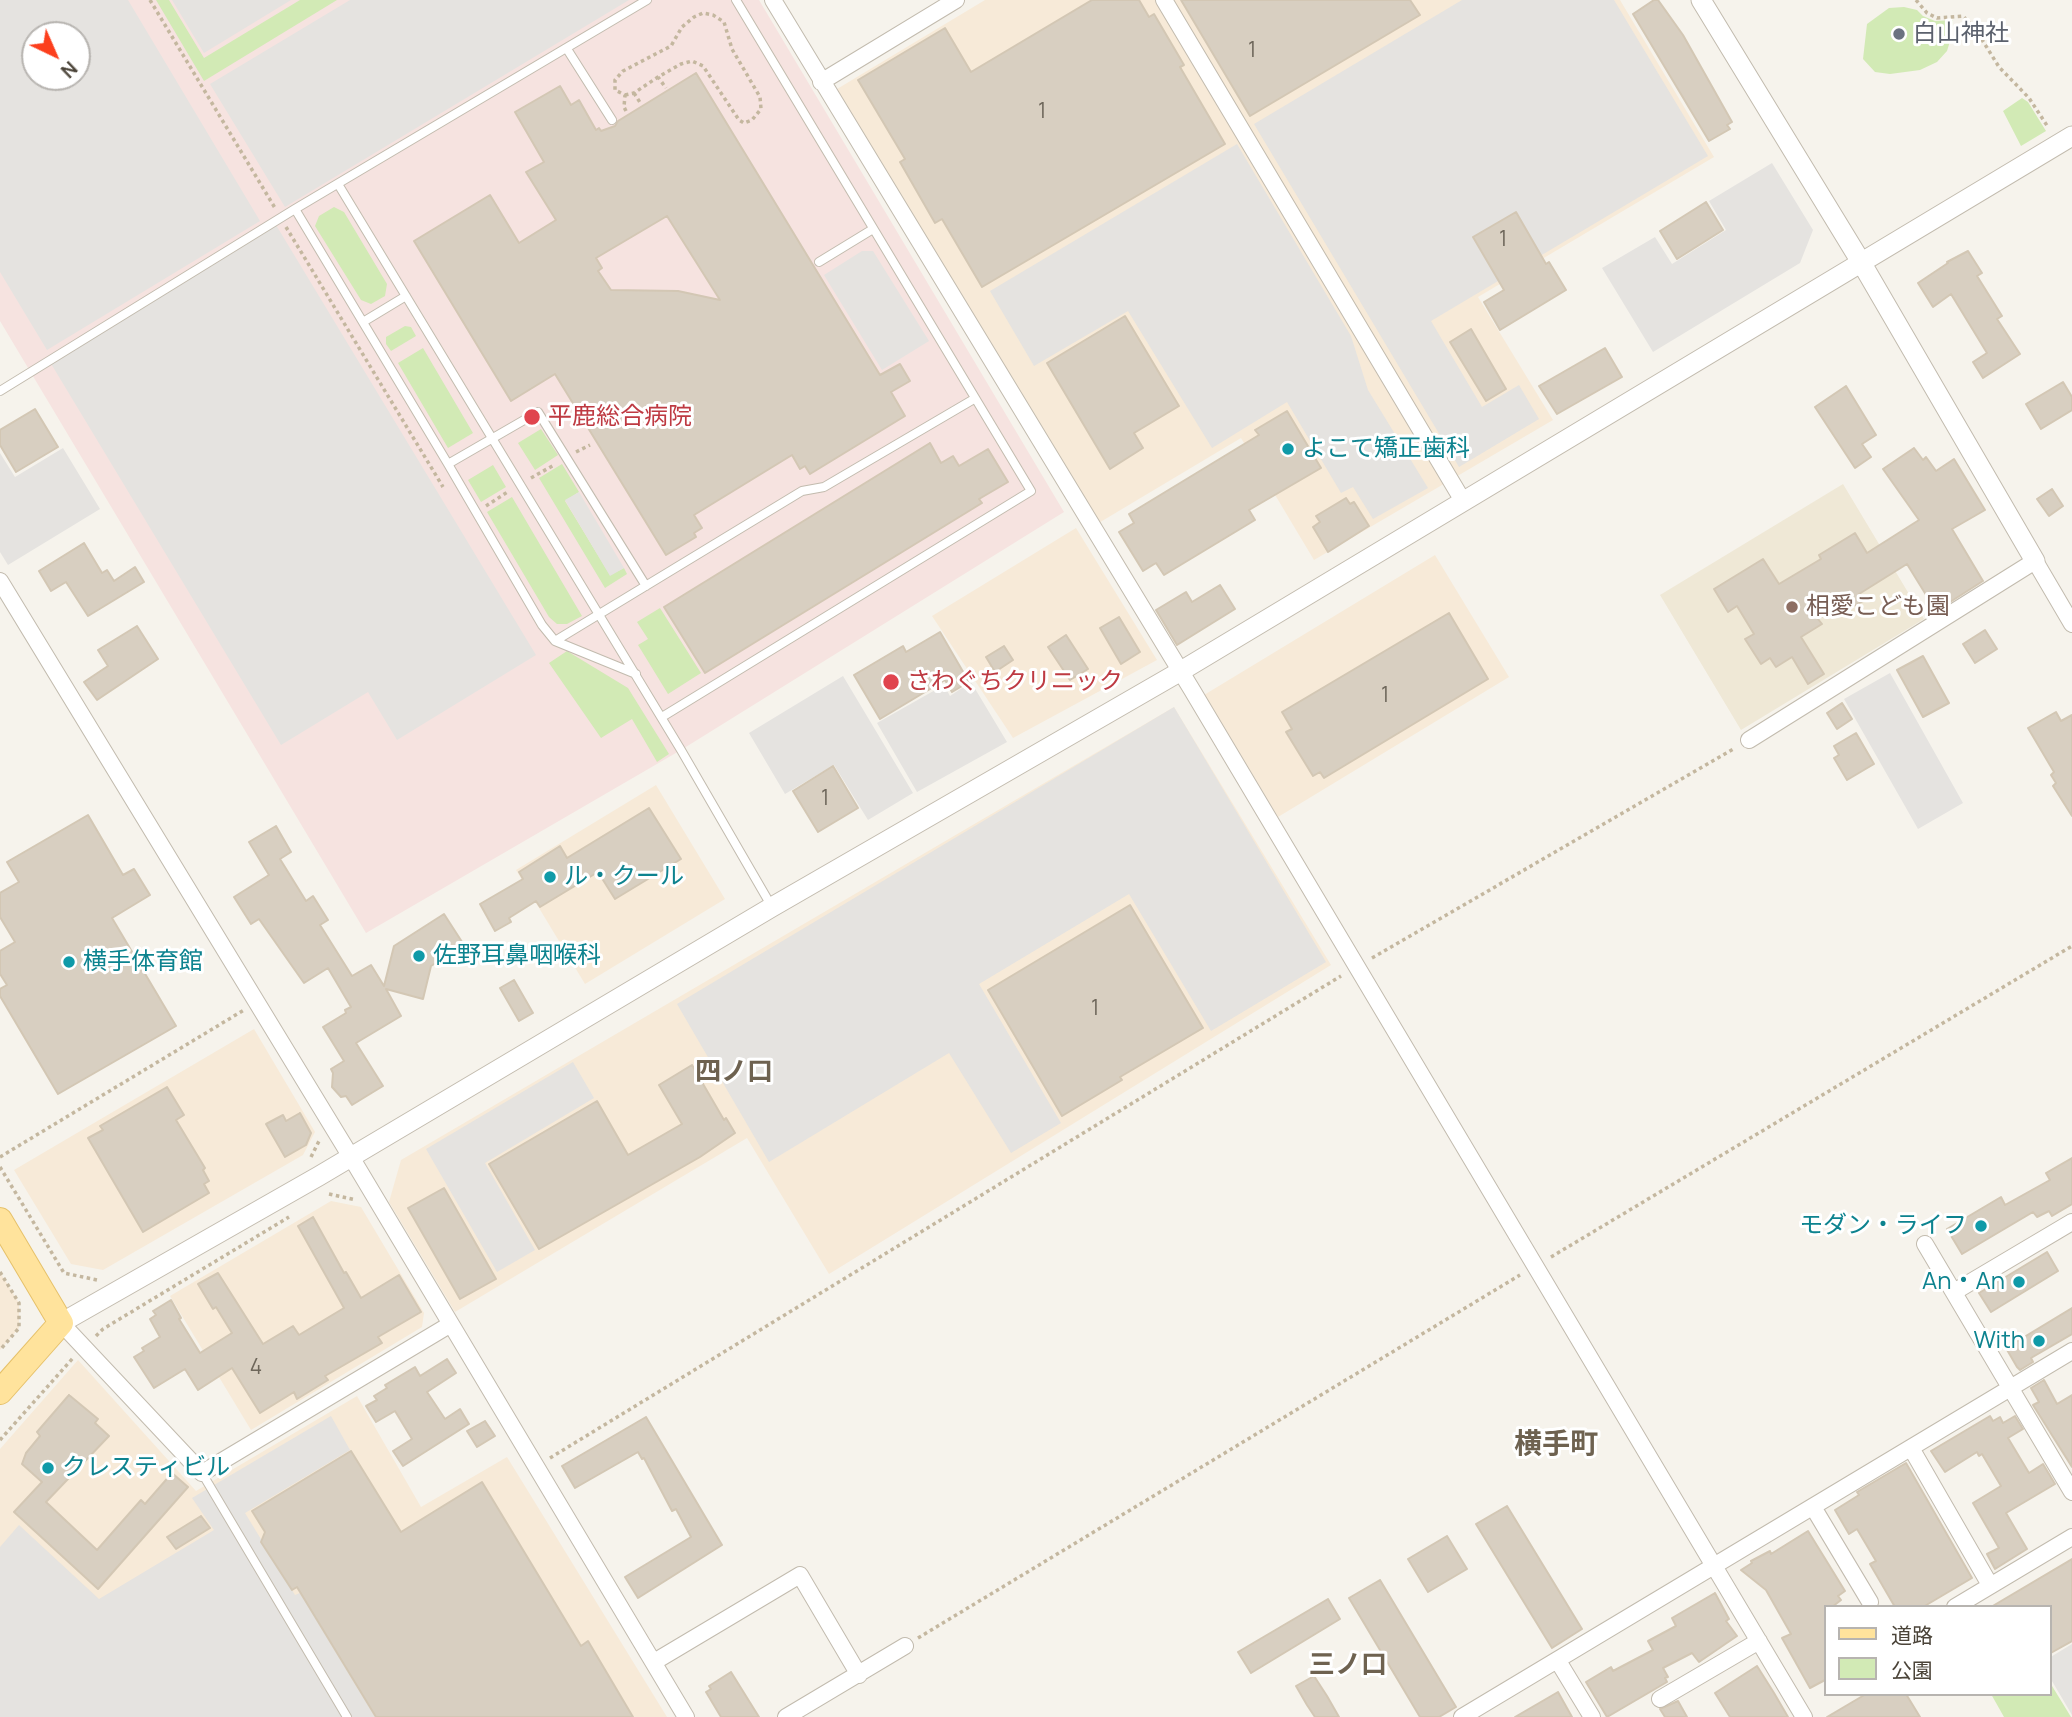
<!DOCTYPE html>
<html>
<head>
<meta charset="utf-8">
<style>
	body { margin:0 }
	#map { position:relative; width:2072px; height:1717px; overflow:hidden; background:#f6f3ec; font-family:Manrope,"Noto Sans JP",sans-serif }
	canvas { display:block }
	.legend { position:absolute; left:1824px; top:1605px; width:228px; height:91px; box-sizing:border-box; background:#fff; border:2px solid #b7b4b0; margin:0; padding:9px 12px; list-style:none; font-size:21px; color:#4b4439 }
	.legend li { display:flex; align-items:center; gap:14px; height:35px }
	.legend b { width:35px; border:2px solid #b7b4b0 }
	.north { position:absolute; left:21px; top:21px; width:70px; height:70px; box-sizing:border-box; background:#fff; border:2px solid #b7b4b0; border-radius:50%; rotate:136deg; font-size:19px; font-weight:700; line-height:28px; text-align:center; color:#4b4439 }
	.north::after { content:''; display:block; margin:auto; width:24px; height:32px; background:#fc3f1d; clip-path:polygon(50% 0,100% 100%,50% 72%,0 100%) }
</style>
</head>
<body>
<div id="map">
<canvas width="2072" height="1717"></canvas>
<ul class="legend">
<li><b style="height:9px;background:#ffe39c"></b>道路</li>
<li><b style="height:19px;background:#d2eab5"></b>公園</li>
</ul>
<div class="north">N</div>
</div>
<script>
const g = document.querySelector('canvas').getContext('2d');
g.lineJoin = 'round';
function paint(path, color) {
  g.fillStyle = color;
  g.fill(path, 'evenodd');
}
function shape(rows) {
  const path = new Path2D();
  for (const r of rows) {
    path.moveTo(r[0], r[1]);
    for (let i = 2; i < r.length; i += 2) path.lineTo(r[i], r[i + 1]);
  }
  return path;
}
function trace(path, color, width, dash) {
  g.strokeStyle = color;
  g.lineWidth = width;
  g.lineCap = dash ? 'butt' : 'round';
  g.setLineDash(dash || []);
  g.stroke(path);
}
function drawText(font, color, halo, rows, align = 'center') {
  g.font = font + ' Manrope,"Noto Sans JP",sans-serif';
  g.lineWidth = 6;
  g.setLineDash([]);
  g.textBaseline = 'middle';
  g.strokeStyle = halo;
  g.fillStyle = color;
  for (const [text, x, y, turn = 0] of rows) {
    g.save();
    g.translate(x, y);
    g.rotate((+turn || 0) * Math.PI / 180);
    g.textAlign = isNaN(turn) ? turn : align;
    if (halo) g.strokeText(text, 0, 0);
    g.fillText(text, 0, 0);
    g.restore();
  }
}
paint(shape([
	[985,0,1620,0,1714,157,1478,297,1553,420,1314,560,1241,438,1097,524,837,89],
	[1076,528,1157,660,1013,738,932,616],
	[1435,555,1509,677,1278,817,1204,695],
	[1174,707,1331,965,829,1274,747,1138,455,1312,389,1202,401,1160],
	[656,785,725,899,585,984,516,870],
	[254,1029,315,1132,303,1155,103,1270,71,1264,14,1170],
	[331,1201,361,1207,424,1313,422,1327,251,1430,170,1296],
	[0,1272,19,1303,19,1328,0,1350],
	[78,1360,196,1491,357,1396,421,1507,507,1457,667,1717,0,1717,0,1449]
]), '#f7ead8');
paint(shape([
	[1843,484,1924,619,1741,730,1660,595]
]), '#efe8d6');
paint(shape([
	[0,0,759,0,1064,512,681,750,366,933,0,321],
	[35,35,77,35,77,77,35,77]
]), '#f6e3e0');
paint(shape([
	[156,0,169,0,204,58,300,0,337,0,204,81],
	[1904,7,1917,10,1923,16,1935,21,1953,20,1951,38,1947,51,1937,62,1920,70,1890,74,1875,72,1863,59,1867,24,1889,8],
	[2022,98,2028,102,2046,131,2021,146,2003,111],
	[334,207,344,212,387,284,385,296,371,304,361,300,315,226,319,216],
	[405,326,411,327,416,336,391,351,386,344,386,337],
	[423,348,473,433,448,448,398,363],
	[541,429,558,455,535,470,518,443],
	[562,464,579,492,565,501,610,575,624,568,627,574,605,588,539,478],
	[493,465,506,487,481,502,468,480],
	[512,497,582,616,567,624,557,624,549,617,487,512],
	[660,608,701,673,668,694,638,645,648,639,637,622],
	[567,651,628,688,669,754,657,762,632,719,601,738,549,663],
	[2049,1681,2071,1717,2004,1717,1991,1694,2049,1694]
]), '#d2eab5');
paint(shape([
	[0,0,128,0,260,221,47,350,0,272],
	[35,35,77,35,77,77,35,77],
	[172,0,291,0,204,53],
	[350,0,629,0,285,207,210,84],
	[1462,0,1614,0,1708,156,1431,321,1482,407,1519,385,1539,419,1459,467,1254,124],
	[1237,144,1351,336,1368,390,1428,488,1373,519,1353,487,1341,493,1287,402,1212,448,1128,311,1034,366,990,291],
	[1772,163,1813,230,1800,263,1653,352,1602,268,1655,237,1672,264,1726,230,1709,201],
	[276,225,536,655,397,740,368,692,281,745,50,362],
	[862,251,873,251,929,341,882,370,824,275],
	[63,448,100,509,8,565,0,552,0,453,15,477],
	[579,492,624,568,610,576,565,500],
	[1890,673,1963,803,1918,829,1844,699],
	[843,676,913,793,868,820,834,765,785,794,749,733],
	[971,682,1007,742,917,792,877,723,944,685,950,696],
	[1174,707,1326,962,1211,1031,1129,894,979,984,1061,1123,1011,1153,949,1053,769,1162,677,1004],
	[573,1062,594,1098,485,1163,535,1250,497,1272,426,1149],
	[331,1416,350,1450,245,1513,295,1595,300,1593,375,1717,0,1717,0,1547,19,1525,99,1599,214,1530,192,1498],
	[2072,1644,2072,1715,2049,1676,2049,1658]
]), '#e5e3e0');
const building = shape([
	[1092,0,1139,0,1149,17,1154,14,1184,65,1180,67,1225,144,982,287,942,219,935,223,900,162,905,159,858,80,945,28,971,72,1092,0],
	[1181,0,1410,0,1420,15,1250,116,1181,0],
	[1654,0,1658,0,1683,35,1732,122,1727,125,1730,129,1709,141,1633,14,1654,0],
	[696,73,880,375,900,364,910,381,891,392,905,416,810,474,805,466,800,469,792,455,694,515,702,528,694,533,696,537,666,555,555,374,511,401,414,241,490,195,519,243,556,220,526,172,544,162,515,112,560,86,571,105,579,100,596,130,599,128,601,131,615,126,618,121,696,73],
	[667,216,720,300,678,291,611,290,598,271,602,268,596,258,667,216],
	[1706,202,1723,230,1677,259,1660,231,1706,202],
	[1516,212,1546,264,1549,262,1566,290,1500,330,1484,302,1504,290,1473,237,1516,212],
	[1968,251,1982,273,1977,276,2002,316,1997,319,2020,354,1983,378,1973,362,1987,353,1951,294,1933,307,1918,283,1948,263,1947,262,1968,251],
	[1125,316,1179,406,1134,433,1143,448,1110,469,1047,363,1125,316],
	[1471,329,1506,389,1486,401,1450,342,1471,329],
	[1605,348,1622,377,1557,414,1539,386,1605,348],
	[2063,382,2072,397,2072,410,2041,429,2026,404,2063,382],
	[1846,386,1876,435,1862,444,1871,457,1855,468,1815,407,1846,386],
	[35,409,58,447,16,472,0,445,0,430,35,409],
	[1287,411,1321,468,1249,510,1255,520,1164,575,1156,563,1143,571,1119,532,1134,523,1129,514,1259,435,1255,430,1287,411],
	[930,443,941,463,953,456,959,466,988,449,1008,482,979,499,982,503,705,673,664,607,930,443],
	[1914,448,1923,460,1926,457,1936,471,1954,459,1985,510,1952,529,1983,581,1936,611,1907,564,1859,594,1863,601,1849,609,1845,602,1818,619,1822,624,1801,637,1824,674,1808,684,1792,657,1776,667,1770,658,1761,664,1745,639,1754,634,1737,606,1728,612,1714,589,1763,559,1779,584,1821,559,1819,555,1855,533,1867,553,1919,520,1883,469,1914,448],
	[2052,489,2063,506,2049,516,2037,499,2052,489],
	[1346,498,1350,504,1354,502,1369,526,1328,552,1313,527,1320,522,1316,516,1346,498],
	[84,543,102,573,107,570,114,581,135,567,144,582,88,616,66,582,51,591,39,571,84,543],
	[1220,585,1235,609,1177,645,1156,610,1186,592,1192,602,1220,585],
	[1449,613,1488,679,1324,778,1320,772,1313,776,1286,732,1292,729,1282,712,1449,613],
	[1119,617,1140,652,1121,664,1100,628,1119,617],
	[137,626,158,659,97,700,84,682,108,666,98,650,137,626],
	[1985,630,1997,649,1975,663,1963,644,1985,630],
	[940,632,969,682,952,692,945,680,880,719,854,675,903,646,906,652,940,632],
	[1066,635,1088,669,1070,680,1048,647,1066,635],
	[1004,646,1013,660,995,672,986,657,1004,646],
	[1923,656,1949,703,1923,717,1897,670,1923,656],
	[1842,703,1852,719,1837,729,1827,713,1842,703],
	[2056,712,2061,721,2072,715,2072,816,2053,786,2056,783,2051,775,2054,772,2028,728,2056,712],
	[1856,733,1874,764,1847,780,1834,758,1839,755,1834,746,1856,733],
	[833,766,858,808,818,832,793,791,833,766],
	[649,808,681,859,615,899,598,872,540,907,536,901,509,918,511,922,495,931,480,904,523,879,519,872,560,846,567,858,649,808],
	[88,815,123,875,134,869,150,895,112,918,176,1026,58,1094,0,996,0,989,7,985,0,974,0,951,15,942,0,917,0,893,19,882,7,862,88,815],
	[276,826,291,852,280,859,306,901,313,896,328,920,320,925,352,976,371,965,384,986,394,946,444,914,464,945,431,966,423,999,386,989,401,1016,356,1043,383,1086,352,1105,346,1096,341,1097,332,1087,333,1073,331,1069,344,1061,323,1027,346,1013,345,1010,351,1007,328,968,304,983,259,919,251,924,234,897,269,875,249,842,276,826],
	[1130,905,1203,1028,1120,1077,1122,1080,1062,1116,988,990,1130,905],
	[514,980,533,1013,519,1021,500,988,514,980],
	[692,1065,724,1120,726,1118,735,1133,700,1157,539,1249,489,1164,597,1101,628,1155,682,1124,659,1085,692,1065],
	[167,1087,184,1115,176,1120,205,1168,203,1170,209,1181,204,1184,209,1193,143,1232,88,1138,103,1130,100,1126,167,1087],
	[300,1113,311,1133,306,1145,285,1157,266,1124,283,1115,286,1121,300,1113],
	[2072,1158,2072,1204,2052,1216,2049,1211,2037,1217,2033,1212,1962,1254,1947,1229,2001,1197,2005,1205,2050,1180,2046,1173,2072,1158],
	[444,1188,496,1279,460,1299,408,1208,444,1188],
	[313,1217,344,1273,346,1272,361,1298,399,1275,421,1312,378,1337,382,1343,325,1376,328,1380,297,1399,294,1392,260,1413,232,1368,198,1390,185,1369,154,1388,134,1357,144,1351,142,1348,160,1337,150,1319,156,1315,153,1311,171,1300,181,1318,179,1319,200,1353,232,1333,216,1307,213,1309,198,1284,218,1273,263,1344,293,1326,299,1335,344,1308,298,1226,313,1217],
	[2047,1252,2058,1271,1991,1312,1979,1293,2047,1252],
	[2072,1308,2072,1334,2031,1358,2033,1362,2020,1370,2017,1367,2006,1348,2072,1308],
	[447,1359,456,1373,427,1392,445,1419,460,1409,469,1424,403,1466,393,1451,412,1439,395,1411,376,1422,366,1406,377,1400,374,1396,387,1388,385,1385,415,1367,420,1376,447,1359],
	[2044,1380,2057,1404,2072,1395,2072,1467,2033,1405,2039,1402,2031,1388,2044,1380],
	[69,1395,98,1419,95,1423,109,1436,46,1502,97,1550,141,1500,145,1504,172,1473,188,1487,98,1589,14,1512,42,1482,22,1464,26,1453,40,1436,37,1432,69,1395],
	[1990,1416,1993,1421,2000,1417,2003,1423,2015,1416,2023,1429,2008,1438,2029,1473,2043,1464,2055,1484,2006,1513,2027,1549,1995,1569,1987,1554,1999,1548,1973,1503,2001,1486,1982,1454,1979,1456,1977,1452,1945,1472,1931,1451,1990,1416],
	[646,1417,722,1545,638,1598,625,1577,691,1537,676,1509,672,1511,644,1458,642,1459,638,1452,575,1488,562,1466,646,1417],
	[485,1421,495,1436,477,1447,467,1431,485,1421],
	[351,1451,401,1532,482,1482,581,1646,588,1641,633,1717,376,1717,297,1587,292,1590,261,1542,265,1532,252,1511,351,1451],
	[1906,1463,1972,1578,1923,1607,1895,1607,1870,1564,1876,1561,1857,1529,1849,1534,1835,1510,1859,1495,1857,1492,1906,1463],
	[1507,1506,1582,1629,1552,1648,1476,1524,1507,1506],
	[201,1516,210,1528,176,1549,167,1537,201,1516],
	[1808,1531,1845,1591,1838,1596,1841,1600,1832,1607,1825,1607,1825,1680,1810,1688,1782,1638,1791,1634,1766,1590,1741,1570,1752,1563,1751,1561,1770,1551,1771,1554,1808,1531],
	[1447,1536,1467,1569,1428,1592,1408,1559,1447,1536],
	[2072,1559,2072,1641,2049,1654,2049,1607,1991,1607,2072,1559],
	[1380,1580,1456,1707,1439,1717,1420,1717,1349,1598,1380,1580],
	[1715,1593,1729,1619,1726,1621,1737,1636,1699,1662,1692,1653,1663,1668,1668,1677,1665,1678,1667,1682,1607,1717,1586,1682,1611,1667,1613,1671,1653,1650,1648,1641,1676,1626,1672,1618,1715,1593],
	[1328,1599,1340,1619,1251,1673,1238,1652,1328,1599],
	[1757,1666,1774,1693,1788,1717,1730,1717,1715,1693,1757,1666],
	[731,1672,759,1717,721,1717,706,1692,711,1689,709,1686,731,1672],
	[1314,1676,1327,1696,1339,1717,1315,1717,1307,1705,1296,1686,1314,1676],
	[1558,1692,1572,1717,1515,1717,1558,1692],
	[1866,1694,1906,1694,1920,1717,1827,1717,1866,1694],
	[1678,1701,1687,1717,1665,1717,1660,1709,1678,1701]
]);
paint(building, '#d8cfc1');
trace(building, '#d3c7b4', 2);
const service = shape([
	[567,49,612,120],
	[338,184,681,750,772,907],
	[295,209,448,464,542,625,555,641,636,674],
	[819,262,873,229],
	[363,322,406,296],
	[0,391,295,209,647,0],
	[448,464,538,412,646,586],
	[555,641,802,491,824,487,974,399],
	[662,717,1031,491,736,0],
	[202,1473,347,1717]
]);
const minor = shape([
	[773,0,1192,690,1804,1717],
	[1164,0,1463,501],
	[821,82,956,0],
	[0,581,351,1157,686,1717],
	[1749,740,2035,561,2072,624],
	[1925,1244,2072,1492],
	[1954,1292,2072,1222],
	[61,1323,202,1473,451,1324],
	[1911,1448,1990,1585],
	[1813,1507,1870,1602],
	[1955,1607,2072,1537],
	[1558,1661,1592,1717],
	[654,1662,800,1575,859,1675],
	[1660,1699,1759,1641],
	[786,1717,905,1646],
	[1462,1717,2072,1351]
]);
const tertiary = shape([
	[1701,0,1861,262,2035,561],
	[61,1323,319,1176,772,907,1181,671,2072,136]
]);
const primary = shape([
	[0,1220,61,1323,0,1392]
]);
trace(service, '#c2bbae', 10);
trace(minor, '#c2bbae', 18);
trace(tertiary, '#c2bbae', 21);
trace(primary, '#e6c16a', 26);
trace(shape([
	[150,0,275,208],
	[1916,0,1927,13,1937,18,1963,16,1976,30,1999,67,2029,98,2048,127],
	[634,93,641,104],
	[625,95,634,93,658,77],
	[626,111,624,107,625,95,615,90,615,80,623,71,671,46,682,27,694,17,703,13,713,15,724,22,732,49,760,97,761,109,752,120,744,123,739,120,703,66,692,61,681,64,658,77,666,88],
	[286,227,443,487],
	[576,452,590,445],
	[531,478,554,465],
	[486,506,509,491],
	[1372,958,1735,748],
	[0,1157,244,1010],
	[311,1157,320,1139],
	[0,1167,64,1273,97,1280],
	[329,1194,356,1200],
	[1551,1257,2072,946],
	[0,1272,19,1303,19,1328,0,1350],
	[96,1336,103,1329,289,1217],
	[0,1440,73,1358],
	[550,1458,1341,976],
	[918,1638,1520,1275]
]), '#c4b79f', 3.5, [3.5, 3.5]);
trace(service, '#fff', 8);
trace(minor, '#fff', 16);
trace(tertiary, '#fff', 19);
trace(primary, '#ffe39c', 24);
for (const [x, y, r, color] of [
	[1899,34,7,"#6b7280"],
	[532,417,9,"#e0444e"],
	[1288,449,7,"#0f9aa8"],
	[1792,607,7,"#8d6e63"],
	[891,682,9,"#e0444e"],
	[550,877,7,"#0f9aa8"],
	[419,956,7,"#0f9aa8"],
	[69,962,7,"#0f9aa8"],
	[1981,1226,7,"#0f9aa8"],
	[2019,1282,7,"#0f9aa8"],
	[2039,1341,7,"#0f9aa8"],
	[48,1468,7,"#0f9aa8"]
]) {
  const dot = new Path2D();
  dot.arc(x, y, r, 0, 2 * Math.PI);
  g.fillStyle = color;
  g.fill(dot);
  trace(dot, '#fff', 2.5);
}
drawText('21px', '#6e675b', null, [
	["1",1252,51],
	["1",1042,112],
	["1",1503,240],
	["1",1385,696],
	["1",825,799],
	["1",1095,1009],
	["4",256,1368]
]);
drawText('24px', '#5b616d', '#fff', [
	["白山神社",1913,34]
], 'left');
drawText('24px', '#be3a42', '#fff', [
	["平鹿総合病院",548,417],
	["さわぐちクリニック",907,682]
], 'left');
drawText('24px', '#0d838f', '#fff', [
	["よこて矯正歯科",1302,449],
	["ル・クール",564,877],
	["佐野耳鼻咽喉科",433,956],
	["横手体育館",83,962],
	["モダン・ライフ",1967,1226,"right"],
	["An・An",2005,1282,"right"],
	["With",2025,1341,"right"],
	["クレスティビル",62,1468]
], 'left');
drawText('24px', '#785e54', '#fff', [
	["相愛こども園",1806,607]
], 'left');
drawText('bold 26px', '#6e6250', '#fff', [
	["四ノ口",734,1073],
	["三ノ口",1348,1666]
]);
drawText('bold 28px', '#6e6250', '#fff', [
	["横手町",1556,1445]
]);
</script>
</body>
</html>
